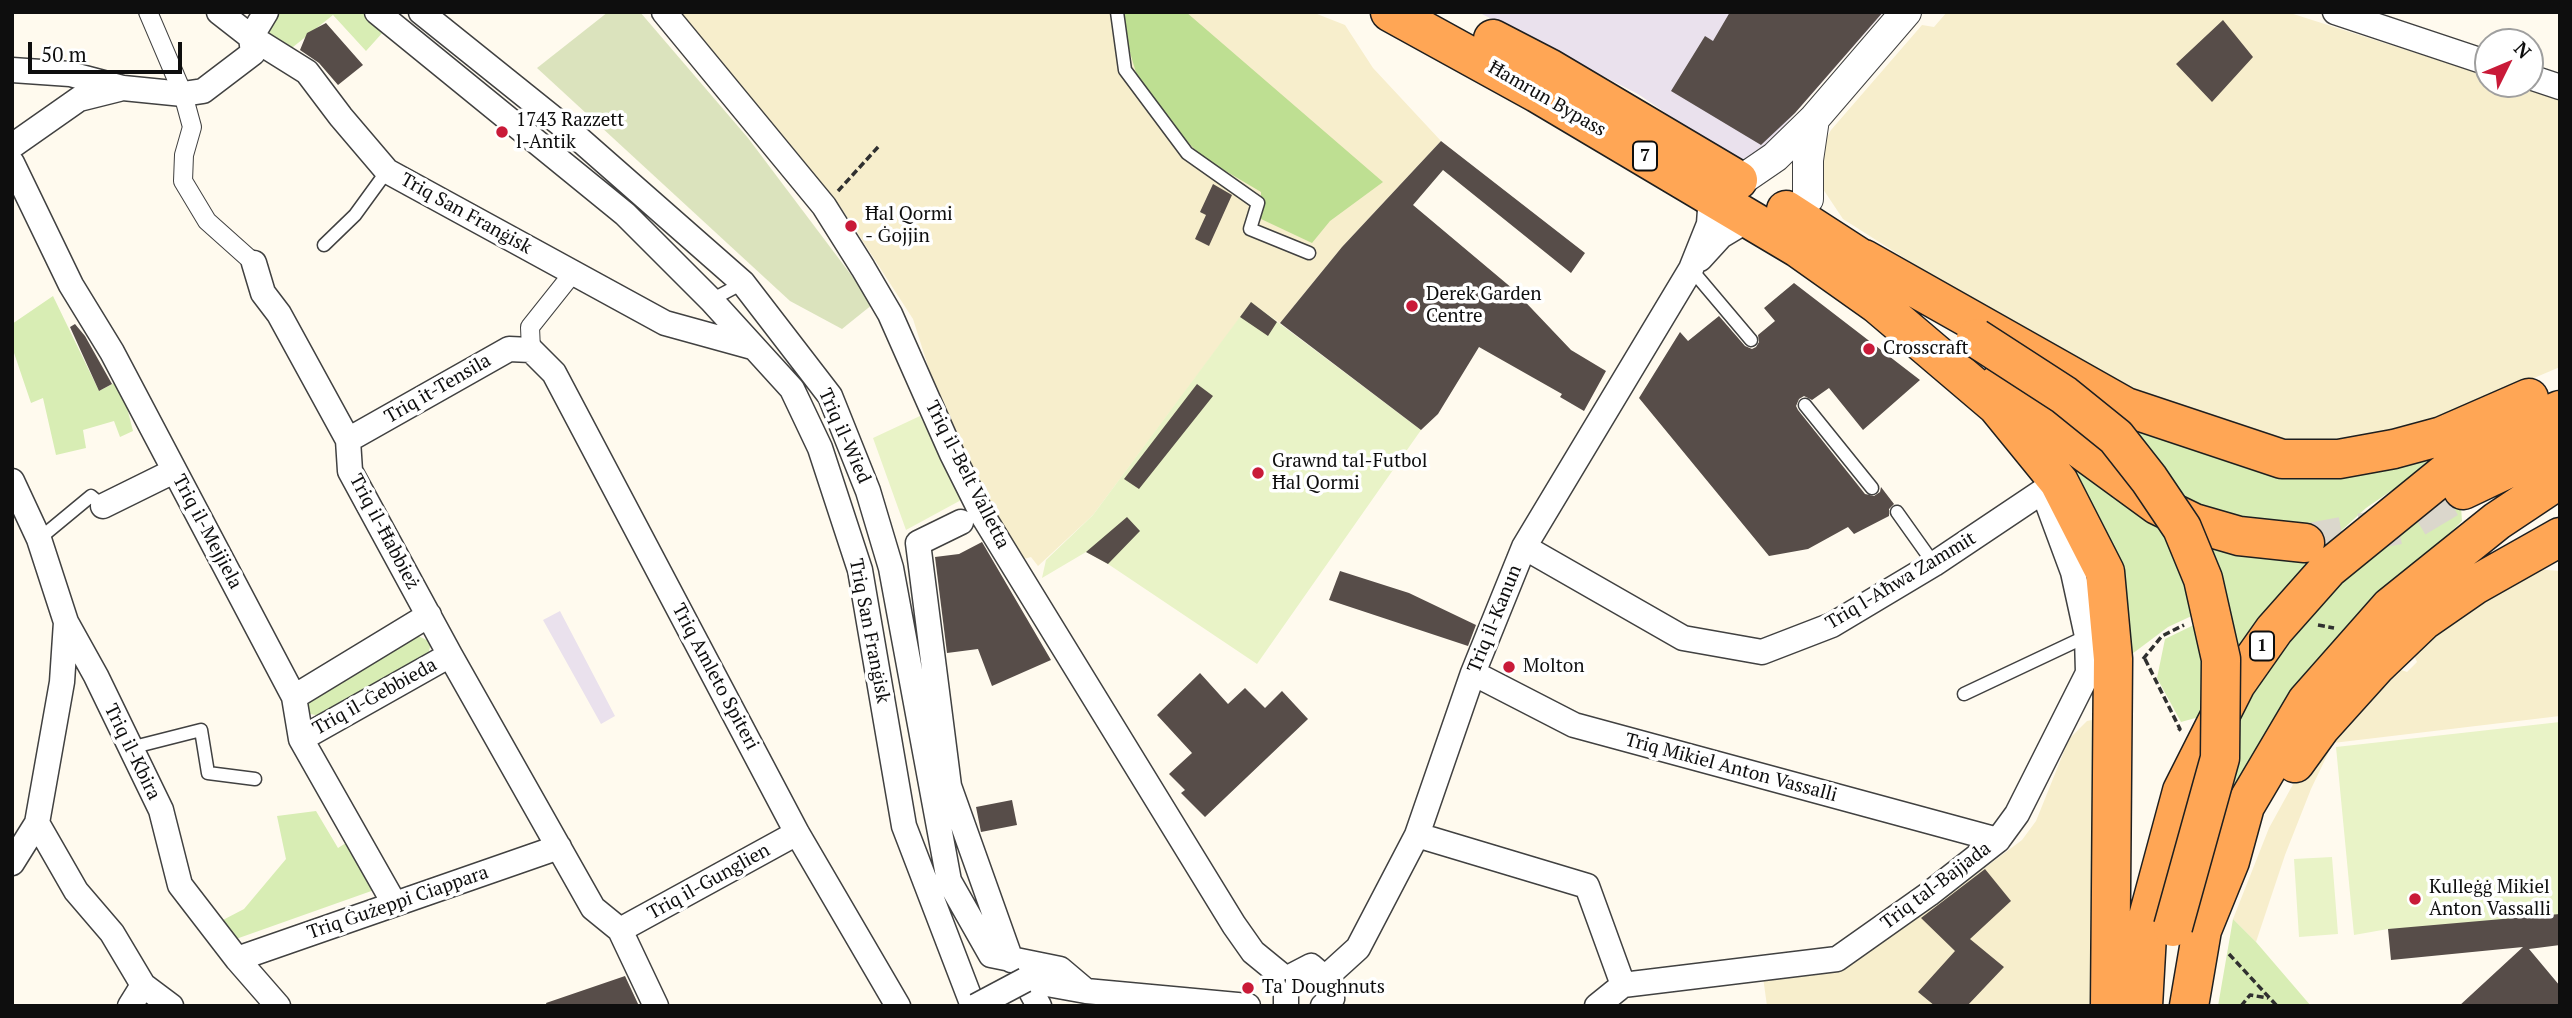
<!DOCTYPE html>
<html>
<head>
<meta charset="utf-8">
<style>
	body { margin:0 }
	#map { position:relative; width:2572px; height:1018px; overflow:hidden; background:#fffaee; font-family:"PT Serif",serif }
	canvas { display:block }
	.frame { position:absolute; inset:0; border:14px solid #0e0e0e; pointer-events:none }
	.north { position:absolute; left:2474px; top:28px; width:70px; height:70px; box-sizing:border-box; background:#fff; border:2px solid #9f9f9f; border-radius:50%; rotate:47deg; font-size:19px; font-weight:700; line-height:28px; text-align:center; color:#0e0e0e }
	.north::after { content:''; display:block; margin:auto; width:24px; height:32px; background:#c91a38; clip-path:polygon(50% 0,100% 100%,50% 72%,0 100%) }
	.scale { position:absolute; left:28px; top:42px; width:154px; height:32px; box-sizing:border-box; border:4px solid #0e0e0e; border-top:0; padding-left:9px; font-size:21px; line-height:24px; white-space:nowrap; color:#0e0e0e; -webkit-text-stroke:5px #fff; paint-order:stroke }
</style>
</head>
<body>
<div id="map">
<canvas width="2572" height="1018"></canvas>
<div class="frame"></div>
<div class="north">N</div>
<div class="scale">50 m</div>
</div>
<script>
const g = document.querySelector('canvas').getContext('2d');
g.lineJoin = 'round';
function paint(path, color) {
  g.fillStyle = color;
  g.fill(path, 'evenodd');
}
function shape(rows) {
  const path = new Path2D();
  for (const r of rows) {
    path.moveTo(r[0], r[1]);
    for (let i = 2; i < r.length; i += 2) path.lineTo(r[i], r[i + 1]);
  }
  return path;
}
function trace(path, color, width, dash) {
  g.strokeStyle = color;
  g.lineWidth = width;
  g.lineCap = dash ? 'butt' : 'round';
  g.setLineDash(dash || []);
  g.stroke(path);
}
function drawText(font, color, halo, rows, align = 'center') {
  g.font = font + ' "PT Serif",serif';
  g.lineWidth = 7;
  g.setLineDash([]);
  g.textBaseline = 'middle';
  g.strokeStyle = halo;
  g.fillStyle = color;
  for (const [text, x, y, turn = 0] of rows) {
    g.save();
    g.translate(x, y);
    g.rotate((+turn || 0) * Math.PI / 180);
    g.textAlign = isNaN(turn) ? turn : align;
    if (halo) g.strokeText(text, 0, 0);
    g.fillText(text, 0, 0);
    g.restore();
  }
}
paint(shape([
	[1478,12,1884,12,1753,161,1736,161,1638,94],
	[560,611,615,716,601,724,543,620]
]), '#eae1ed');
paint(shape([
	[677,12,1312,12,1345,25,1373,68,1441,141,1342,247,1280,323,1251,303,1093,515,1038,566,1031,557,1017,561,962,451,933,382,913,319,840,206],
	[1947,12,2287,12,2488,76,2488,84,2513,84,2560,99,2560,367,2458,410,2371,443,2279,443,2093,378,1843,219,1821,186,1822,146,1831,130,1922,25,1934,27],
	[2533,569,2560,571,2560,716,2333,743,2311,789,2285,855,2256,942,2233,919,2269,828,2302,768,2393,667,2407,672,2417,662,2412,651,2460,613],
	[2106,717,2099,1006,1767,1006,1763,977,1842,966,1920,916,2022,840,2036,821,2069,739,2087,721]
]), '#f7eecc');
paint(shape([
	[272,12,361,12,384,31,366,51,333,15,288,51,259,33],
	[53,296,99,391,120,380,133,431,120,437,114,421,83,430,86,448,56,455,43,398,31,403,12,347,12,324],
	[2116,419,2264,464,2504,420,2429,465,2366,508,2317,553,2236,665],
	[2032,423,2170,529,2198,613,2168,627,2124,660],
	[2459,477,2462,521,2352,631,2217,833,2238,707,2336,577],
	[2202,621,2211,697,2199,717,2181,722,2157,678,2165,639],
	[414,634,431,642,428,656,321,716,305,713,305,701],
	[316,811,338,848,349,841,377,889,236,939,221,921,244,909,286,859,277,816],
	[2233,919,2256,942,2311,1006,2218,1006]
]), '#d8edb4');
paint(shape([
	[1118,12,1186,12,1383,182,1330,221,1312,243,1261,219,1261,192,1202,157,1160,113,1137,76]
]), '#bedf92');
paint(shape([
	[608,12,640,12,748,138,873,304,842,329,790,301,537,68]
]), '#dbe3bd');
paint(shape([
	[1251,302,1421,430,1257,664,1108,564,1086,552,1042,578,1046,560,1093,515],
	[920,416,963,499,906,530,873,438],
	[2560,722,2560,923,2388,929,2354,935,2336,747],
	[2332,857,2338,934,2299,937,2294,859]
]), '#e9f3c7');
paint(shape([
	[1730,12,1883,12,1795,113,1761,145,1671,91,1705,36,1713,41],
	[2223,20,2253,57,2212,102,2176,64],
	[326,23,363,65,338,85,319,63,300,50,307,33],
	[1441,141,1585,253,1571,273,1443,170,1413,205,1513,289,1571,350,1606,371,1584,411,1560,397,1562,394,1479,347,1438,414,1421,430,1280,323,1342,247],
	[1213,184,1232,195,1209,246,1195,239,1206,215,1200,212],
	[1794,283,1920,380,1863,430,1829,388,1812,400,1804,396,1799,399,1796,406,1798,410,1865,494,1874,496,1880,492,1881,487,1894,504,1889,509,1889,516,1854,534,1848,527,1808,549,1769,556,1639,398,1680,332,1688,341,1719,316,1745,346,1752,349,1756,347,1759,342,1758,335,1775,321,1764,308],
	[1251,302,1277,322,1268,336,1240,317],
	[75,324,85,336,112,384,99,391,70,327],
	[1197,384,1213,396,1139,489,1124,479],
	[1127,517,1140,531,1108,564,1086,552],
	[982,542,1051,660,992,686,978,649,947,653,935,557,959,554],
	[1340,571,1409,593,1476,625,1468,646,1329,600],
	[1200,673,1228,704,1245,688,1265,708,1282,691,1308,719,1205,817,1181,793,1185,790,1169,774,1192,753,1157,715],
	[1012,800,1017,825,981,832,976,807],
	[1985,869,2011,901,1970,939,2004,967,1967,1006,1935,1006,1918,992,1955,951,1921,918],
	[2560,914,2560,945,2529,949,2560,986,2560,1006,2459,1006,2523,947,2391,960,2388,929],
	[625,976,639,1006,547,1006,546,1003]
]), '#574d49');
trace(shape([
	[2305,543,2406,524,2463,490]
]), '#dbd7cc', 38, [38, 19]);
const service = shape([
	[1117,12,1125,70,1187,153,1258,203,1250,229,1309,253],
	[324,245,355,215,387,171],
	[1691,269,1751,340],
	[711,300,743,283],
	[1805,405,1872,488],
	[1897,512,1934,564],
	[39,539,91,496,103,506],
	[1964,694,2087,636],
	[130,748,201,730,208,773,255,779]
]);
const pedestrian = shape([
	[148,12,183,94,192,127,184,155,183,181,207,221,254,263],
	[531,350,530,327,573,273]
]);
const minor = shape([
	[219,12,251,37,307,72,341,117,387,171,665,323,752,347],
	[377,12,625,214,711,300,792,389,820,448,860,570,904,826,973,1006],
	[421,12,578,138,743,283,830,396,868,491,891,568,949,881,991,955,1060,969,1086,991],
	[664,12,824,206,863,268,890,314,952,454,983,516,1234,925,1253,952,1286,979,1286,1004],
	[2335,12,2488,63],
	[251,37,266,12],
	[12,70,70,74,123,88,183,94,203,91,253,53,251,37],
	[2530,77,2560,87],
	[12,146,79,99,119,89],
	[12,163,71,285,112,352,294,697,301,739,394,903],
	[1700,259,1721,236,1751,218],
	[254,263,263,293,279,314,348,440,350,471,450,655,593,908,620,930,656,1006],
	[348,440,509,349,531,350,554,373,797,833,898,1006],
	[12,481,39,539,66,622,96,676,161,810,180,885,237,959,278,1006],
	[103,506,174,471],
	[961,522,918,543,949,786,1011,960],
	[1524,547,1683,638,1762,652,1832,625,1934,564,2043,491,2073,572,2087,636,2088,673,2017,814,1998,840,1929,894,1837,959,1623,985,1597,1006],
	[1473,673,1574,725,1998,840],
	[294,697,429,615],
	[301,739,450,655],
	[37,823,76,891,112,933,143,985,171,1006],
	[1417,835,1587,886,1623,985],
	[12,863,37,823,62,682,66,622],
	[620,930,797,833],
	[237,959,559,847],
	[1325,978,1358,948,1417,835,1473,673,1524,547,1691,269,1709,224,1711,195],
	[1286,979,1311,966,1325,978,1332,998,1323,1006],
	[1025,980,1086,991,1248,1006],
	[1025,980,1039,1006],
	[130,1006,143,985]
]);
const tertiary = shape([
	[1740,181,1775,157,1814,119,1906,12],
	[1808,199,1808,160,1814,119]
]);
const trunk = shape([
	[1390,12,1537,93,1798,248,1877,304,1997,406,2059,482,2105,572,2113,659,2110,1006],
	[1493,39,1549,68,1738,180],
	[1786,210,1885,274],
	[1864,259,2126,407,2282,459,2339,459,2394,449,2442,436,2529,398],
	[1999,383,2083,451,2157,505,2194,523,2239,536,2305,543],
	[2463,490,2560,444],
	[2295,763,2321,727,2376,666,2423,621,2475,585,2560,537],
	[2143,1006,2148,917,2182,791,2236,684,2274,630,2329,568,2453,467,2519,427,2560,410],
	[2189,1006,2202,930,2230,861,2245,806,2307,701,2390,607,2497,521,2560,479]
]);
trace(service, '#414141', 15);
trace(pedestrian, '#414141', 20);
trace(minor, '#414141', 27);
trace(tertiary, '#414141', 32);
trace(trunk, '#1f1f1f', 41);
trace(shape([
	[838,191,879,146],
	[2318,625,2334,628],
	[2143,659,2162,636,2184,625],
	[2145,659,2180,729,2178,731],
	[2229,954,2277,1006],
	[2241,1006,2250,995,2268,998]
]), '#303030', 3.5, [7, 3.5]);
trace(service, '#fff', 12);
trace(pedestrian, '#fff', 18);
trace(minor, '#fff', 24);
trace(tertiary, '#fff', 30);
trace(trunk, '#ffa655', 38);
const minorBridge = shape([
	[976,1006,1025,980]
]);
const trunkBridge = shape([
	[1976,338,2064,395,2116,437,2149,479,2182,528,2203,579,2221,659,2220,758,2173,927]
]);
trace(minorBridge, '#414141', 27, []);
trace(trunkBridge, '#1f1f1f', 41, []);
trace(minorBridge, '#fff', 24);
trace(trunkBridge, '#ffa655', 38);
for (const [x, y, r, color] of [
	[502,132,7,"#c91a38"],
	[851,226,7,"#c91a38"],
	[1412,306,7,"#c91a38"],
	[1869,349,7,"#c91a38"],
	[1258,473,7,"#c91a38"],
	[1509,667,7,"#c91a38"],
	[2415,899,7,"#c91a38"],
	[1248,988,7,"#c91a38"]
]) {
  const dot = new Path2D();
  dot.arc(x, y, r, 0, 2 * Math.PI);
  g.fillStyle = color;
  g.fill(dot);
  trace(dot, '#fff', 2.5);
}
for (const [x, y, w] of [
	[1645,156,24],
	[2262,646,24]
]) {
  const box = new Path2D();
  box.roundRect(x - w / 2, y - 14.5, w, 29, 5);
  g.fillStyle = '#fff';
  g.fill(box);
  trace(box, '#0e0e0e', 2);
}
drawText('bold 18px', '#0e0e0e', null, [
	["7",1645,156],
	["1",2262,646]
]);
drawText('19px', '#0e0e0e', '#fff', [
	["Ħamrun Bypass",1547,99,30],
	["Triq San Franġisk",466,214,29],
	["Triq it-Tensila",438,389,-30],
	["Triq il-Wied",844,436,66],
	["Triq il-Belt Valletta",967,475,63],
	["Triq il-Mejjiela",207,532,62],
	["Triq il-Ħabbież",384,532,62],
	["Triq l-Aħwa Zammit",1901,581,-31],
	["Triq il-Kanun",1495,619,-68],
	["Triq San Franġisk",869,631,79],
	["Triq Amleto Spiteri",715,677,62],
	["Triq il-Ġebbieda",375,697,-29],
	["Triq il-Kbira",132,752,64],
	["Triq Mikiel Anton Vassalli",1731,768,15],
	["Triq il-Gunglien",709,882,-29],
	["Triq tal-Bajjada",1936,886,-37],
	["Triq Ġużeppi Ciappara",398,903,-19]
]);
drawText('19px', '#0e0e0e', '#fff', [
	["1743 Razzett",516,121],
	["l-Antik",516,143],
	["Ħal Qormi",865,215],
	["- Ġojjin",865,237],
	["Derek Garden",1426,295],
	["Centre",1426,317],
	["Crosscraft",1883,349],
	["Grawnd tal-Futbol",1272,462],
	["Ħal Qormi",1272,484],
	["Molton",1523,667],
	["Kulleġġ Mikiel",2429,888],
	["Anton Vassalli",2429,910],
	["Ta' Doughnuts",1262,988]
], 'left');
</script>
</body>
</html>
